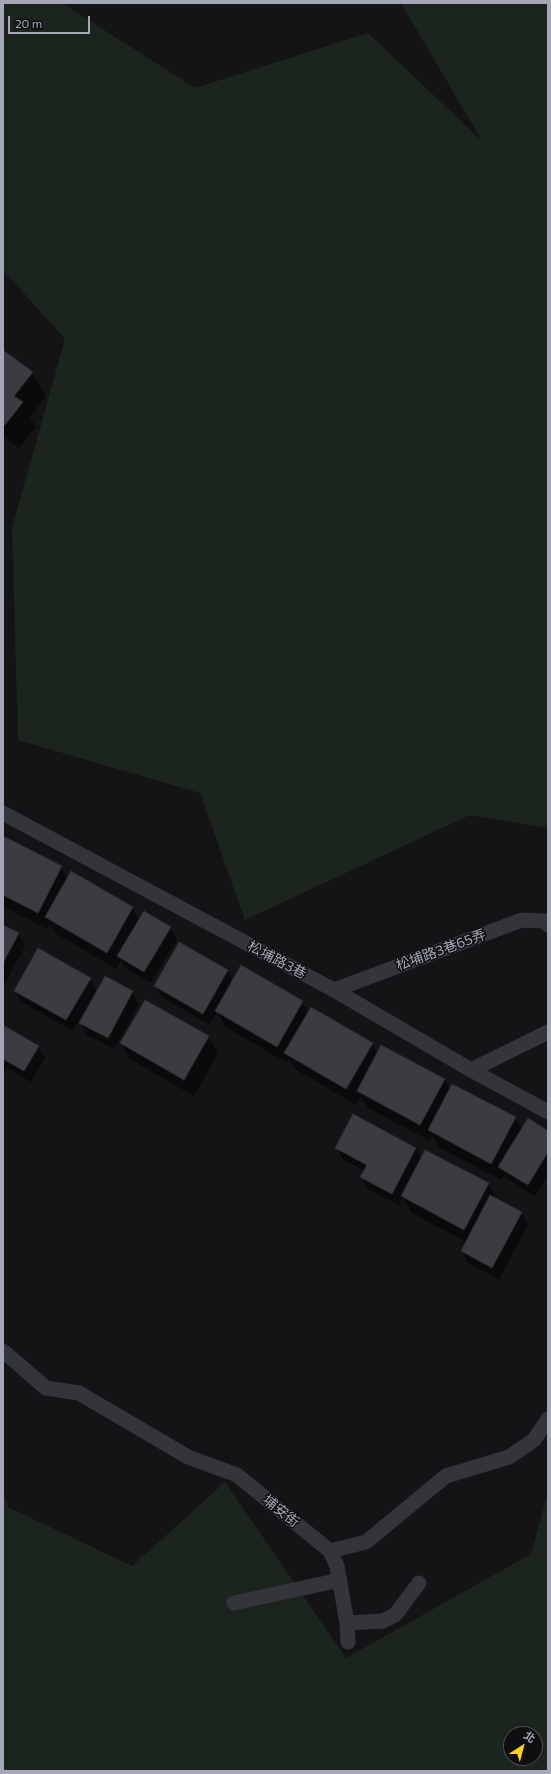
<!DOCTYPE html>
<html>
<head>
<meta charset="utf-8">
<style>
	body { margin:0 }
	#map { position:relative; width:551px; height:1774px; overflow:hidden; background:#141416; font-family:Commissioner,"Noto Sans TC",sans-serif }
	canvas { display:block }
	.frame { position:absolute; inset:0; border:4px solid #a4a7b7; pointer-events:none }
	.north { position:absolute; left:503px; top:1726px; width:40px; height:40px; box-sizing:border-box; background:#0f0f11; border:1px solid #4b4c53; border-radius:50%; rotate:36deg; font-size:11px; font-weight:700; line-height:16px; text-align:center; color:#a4a7b7 }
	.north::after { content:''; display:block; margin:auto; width:14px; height:18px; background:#ffd222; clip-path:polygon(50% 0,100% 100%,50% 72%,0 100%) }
	.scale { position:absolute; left:8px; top:16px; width:82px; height:18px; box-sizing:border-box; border:2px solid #a4a7b7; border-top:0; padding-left:5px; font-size:12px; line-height:14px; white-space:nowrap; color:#a4a7b7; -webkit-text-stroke:3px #0f0f11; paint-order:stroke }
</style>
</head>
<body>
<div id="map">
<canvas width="551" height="1774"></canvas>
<div class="frame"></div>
<div class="north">北</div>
<div class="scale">20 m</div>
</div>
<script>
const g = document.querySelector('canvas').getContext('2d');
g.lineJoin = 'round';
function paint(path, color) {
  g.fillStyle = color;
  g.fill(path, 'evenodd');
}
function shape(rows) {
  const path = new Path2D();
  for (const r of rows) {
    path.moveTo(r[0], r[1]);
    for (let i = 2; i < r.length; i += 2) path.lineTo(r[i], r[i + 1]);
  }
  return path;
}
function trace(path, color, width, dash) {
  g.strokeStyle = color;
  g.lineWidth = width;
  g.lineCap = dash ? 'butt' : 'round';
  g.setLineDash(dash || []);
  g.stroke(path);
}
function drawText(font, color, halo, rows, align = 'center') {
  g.font = font + ' Commissioner,"Noto Sans TC",sans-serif';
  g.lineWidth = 3;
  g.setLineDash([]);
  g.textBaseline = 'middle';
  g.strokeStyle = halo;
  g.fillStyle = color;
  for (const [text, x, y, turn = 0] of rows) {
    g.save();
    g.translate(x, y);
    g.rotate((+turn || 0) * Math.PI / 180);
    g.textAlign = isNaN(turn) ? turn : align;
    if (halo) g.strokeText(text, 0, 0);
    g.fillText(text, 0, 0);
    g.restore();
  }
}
paint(shape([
	[3,3,62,3,195,88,368,33,482,141,401,3,548,3,548,828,470,815,245,920,200,793,18,740,12,528,65,339,3,270],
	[225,1482,346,1658,531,1554,548,1492,548,1771,3,1771,3,1493,8,1507,132,1566],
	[511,1734,535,1734,535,1758,511,1758]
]), '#1b241d');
paint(shape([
	[3,351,32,373,46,397,30,417,36,427,19,448,3,436],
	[3,837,61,867,68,879,132,908,139,920,171,928,177,939,151,983,125,968,121,961,116,969,55,933,50,924,47,929,3,906],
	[3,926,18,934,25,946,3,987],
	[241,967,302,1002,309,1013,372,1044,378,1054,444,1079,450,1090,515,1118,522,1130,548,1132,548,1174,535,1196,506,1178,504,1174,501,1180,439,1147,432,1136,430,1141,368,1108,361,1096,356,1105,295,1069,289,1059,287,1063,226,1027,217,1012,210,1025,162,997,155,986,227,971,233,981],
	[90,979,97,992,132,992,139,1004,114,1049,87,1035,81,1023,92,1003,90,1002,73,1031,22,1002,15,991],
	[145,1001,209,1037,218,1053,194,1096,130,1059,121,1043],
	[3,1026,38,1046,45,1058,31,1082,7,1068,3,1075],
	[337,1148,416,1148,422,1159,488,1184,498,1200,522,1213,528,1225,499,1279,468,1263,462,1251,467,1242,411,1213,403,1197,399,1205,368,1189,362,1177,365,1171,343,1160]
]), '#0007');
const building = shape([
	[3,350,33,372,14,396,23,402,5,425,3,423,3,350],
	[3,836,62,866,38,913,3,895,3,836],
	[71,871,133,907,107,953,45,917,71,871],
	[144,911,171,927,144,972,117,956,144,911],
	[3,925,19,933,3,963,3,925],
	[179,942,228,970,203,1014,154,986,179,942],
	[38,948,91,978,66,1020,14,991,38,948],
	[241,965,303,1001,277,1047,215,1011,241,965],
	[105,976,133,991,108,1038,79,1023,105,976],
	[145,1000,209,1036,184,1080,120,1043,145,1000],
	[311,1007,373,1043,346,1089,284,1053,311,1007],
	[3,1025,39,1046,24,1071,3,1059,3,1025],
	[381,1045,445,1079,420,1125,357,1091,381,1045],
	[452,1084,516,1117,491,1164,428,1130,452,1084],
	[353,1114,416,1148,392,1194,360,1177,367,1165,335,1148,353,1114],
	[528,1118,548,1131,548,1152,528,1185,498,1167,528,1118],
	[425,1150,489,1183,464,1230,401,1196,425,1150],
	[490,1195,522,1212,492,1268,461,1251,490,1195]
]);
paint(building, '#3b3b41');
trace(building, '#2e2d32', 1);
trace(shape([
	[3,813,334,990,471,1070,548,1112],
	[334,990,522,920,544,921,548,925],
	[471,1070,548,1032],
	[3,1351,46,1388,79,1393,188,1457,237,1475,330,1551,366,1542,446,1476,509,1457,534,1440,548,1419],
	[330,1551,337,1566,347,1623,348,1642],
	[234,1603,340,1580],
	[347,1623,383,1621,395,1615,419,1583]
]), '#34343b', 15);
drawText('14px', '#a4a7b7', '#0f0f11', [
	["松埔路3巷65弄",441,950,-20],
	["松埔路3巷",277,960,28],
	["埔安街",281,1511,39]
]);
</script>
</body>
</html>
